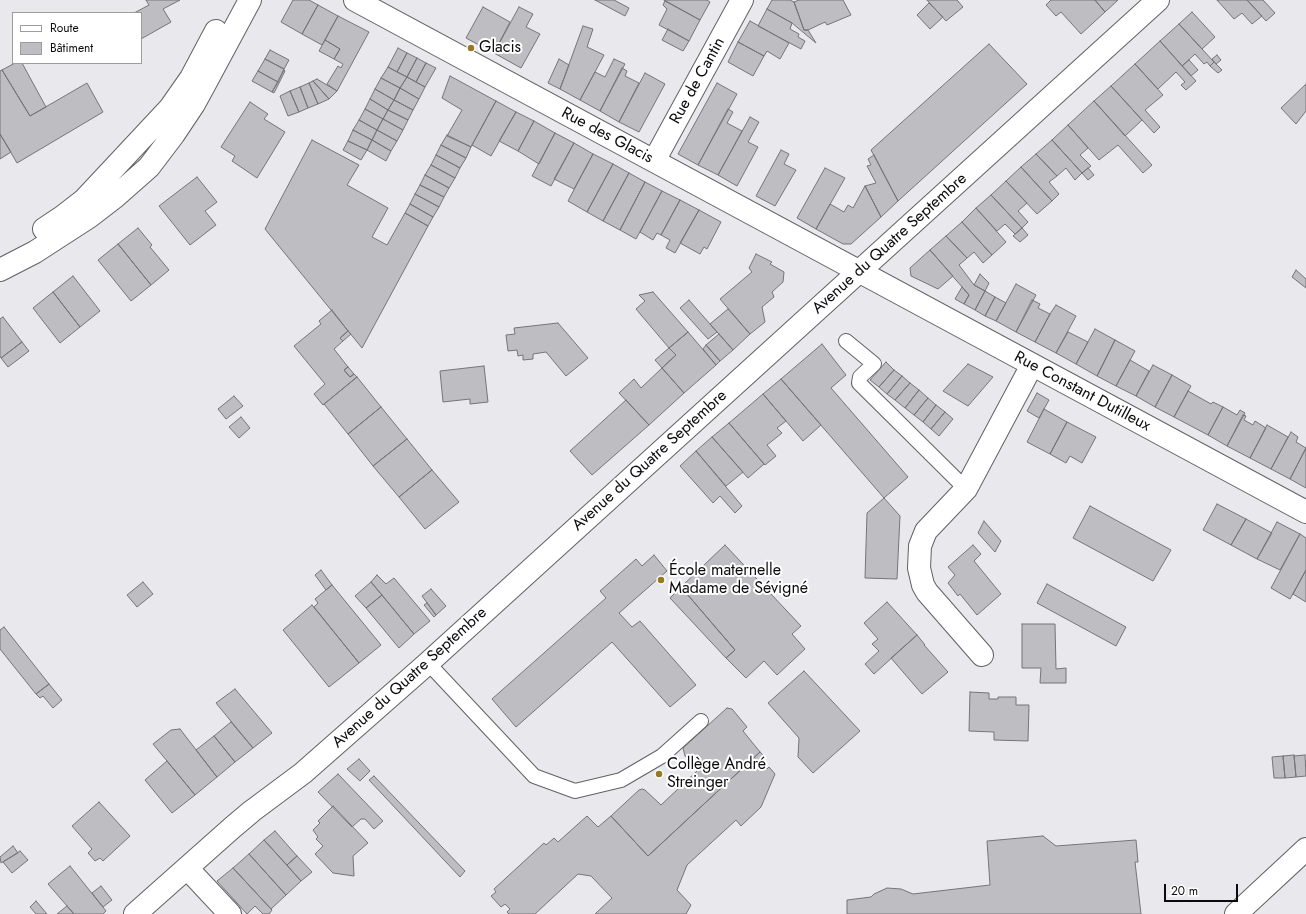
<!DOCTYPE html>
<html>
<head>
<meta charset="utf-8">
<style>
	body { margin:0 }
	#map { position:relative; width:1306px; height:914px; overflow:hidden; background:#e8e8ed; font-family:Jost,sans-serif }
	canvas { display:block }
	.legend { position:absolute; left:12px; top:12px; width:130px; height:52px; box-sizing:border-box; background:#fff; border:1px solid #9d9d9e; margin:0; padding:5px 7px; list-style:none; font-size:12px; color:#0b0b0d }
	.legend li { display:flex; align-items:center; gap:8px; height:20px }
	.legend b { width:20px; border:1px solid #9d9d9e }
	.scale { position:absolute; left:1164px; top:884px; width:74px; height:18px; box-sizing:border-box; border:2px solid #0b0b0d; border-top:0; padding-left:5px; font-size:12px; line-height:14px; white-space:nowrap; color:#0b0b0d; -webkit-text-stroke:3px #fff; paint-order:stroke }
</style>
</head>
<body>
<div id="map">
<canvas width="1306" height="914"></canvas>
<ul class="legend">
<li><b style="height:5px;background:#fff"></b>Route</li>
<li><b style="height:11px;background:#bebdc2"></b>Bâtiment</li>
</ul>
<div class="scale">20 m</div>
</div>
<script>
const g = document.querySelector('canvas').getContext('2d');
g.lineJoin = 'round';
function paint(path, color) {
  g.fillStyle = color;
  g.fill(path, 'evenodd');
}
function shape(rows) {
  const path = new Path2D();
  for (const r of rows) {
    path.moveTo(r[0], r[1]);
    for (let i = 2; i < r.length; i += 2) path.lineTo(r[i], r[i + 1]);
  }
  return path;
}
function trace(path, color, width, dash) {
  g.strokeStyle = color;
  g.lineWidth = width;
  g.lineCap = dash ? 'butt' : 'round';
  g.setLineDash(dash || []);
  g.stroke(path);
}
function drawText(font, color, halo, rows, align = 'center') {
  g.font = font + ' Jost,sans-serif';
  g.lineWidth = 4;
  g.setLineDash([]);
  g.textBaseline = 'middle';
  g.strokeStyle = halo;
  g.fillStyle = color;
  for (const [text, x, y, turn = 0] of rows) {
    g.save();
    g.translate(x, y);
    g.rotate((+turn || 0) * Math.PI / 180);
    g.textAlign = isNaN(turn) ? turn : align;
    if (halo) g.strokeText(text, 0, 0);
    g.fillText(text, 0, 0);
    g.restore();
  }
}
const building = shape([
	[146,0,180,0,163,9,171,22,141,39,141,13,134,13,149,5,146,0],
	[293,0,309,0,318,5,302,34,281,22,293,0],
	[595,0,614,0,629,8,625,16,595,0],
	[664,0,707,0,710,2,700,20,664,0],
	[772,0,790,0,794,2,804,30,808,30,816,43,792,23,767,9,772,0],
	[799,0,843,0,851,15,827,25,825,22,808,30,804,30,794,2,799,0],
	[927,0,957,0,963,7,946,21,927,0],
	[1051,0,1095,0,1105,12,1081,34,1061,12,1056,16,1046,5,1051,0],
	[1095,0,1118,0,1105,12,1095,0],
	[1217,0,1247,0,1262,16,1252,24,1242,13,1234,19,1217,0],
	[1247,0,1263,0,1275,13,1266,21,1247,0],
	[665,1,700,20,689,41,659,25,667,9,663,5,665,1],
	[929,3,943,17,930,29,917,15,929,3],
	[318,5,338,16,322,45,302,34,318,5],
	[483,7,510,22,494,53,466,38,483,7],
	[519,7,533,14,526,27,540,34,521,68,494,53,519,7],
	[767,9,792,23,790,29,799,34,798,37,805,41,801,49,758,26,767,9],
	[1192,12,1215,37,1202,49,1179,24,1192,12],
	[338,16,369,32,337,91,327,84,338,66,341,68,343,64,334,59,340,49,325,40,338,16],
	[750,21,789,43,780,59,767,51,764,56,738,42,750,21],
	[1179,24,1214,62,1210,66,1207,62,1204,64,1195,54,1182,66,1160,41,1179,24],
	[583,26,593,29,587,47,604,55,580,100,560,89,583,26],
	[668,29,689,41,683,51,662,40,668,29],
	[325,40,340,49,334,59,319,51,325,40],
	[1160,41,1196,81,1186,90,1181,85,1185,82,1176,72,1158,89,1135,64,1160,41],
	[738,42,764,56,753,76,728,62,738,42],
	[989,44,1027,84,898,201,871,150,989,44],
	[398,48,407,53,397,72,388,67,398,48],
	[270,50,289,60,284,69,265,59,270,50],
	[407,53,417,58,407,77,397,72,407,53],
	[1217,55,1221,60,1216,64,1212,59,1217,55],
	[417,58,426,63,416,82,407,77,417,58],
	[265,59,284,69,278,82,258,71,265,59],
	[559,59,569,65,560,89,548,83,559,59],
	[614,59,625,64,600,111,580,100,595,72,605,77,614,59],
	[1189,60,1198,70,1191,76,1182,66,1189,60],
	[1214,62,1222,70,1218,73,1210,66,1214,62],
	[15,63,22,63,46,107,30,116,2,70,15,63],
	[426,63,436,68,425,87,416,82,426,63],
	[1135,64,1163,95,1145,110,1160,127,1154,133,1111,86,1135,64],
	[388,67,407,77,400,88,381,78,388,67],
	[622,68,627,71,625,76,639,83,619,122,600,111,622,68],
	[2,70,30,116,87,83,103,112,17,163,0,134,0,71,2,70],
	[284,70,285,71,274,93,272,92,284,70],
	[258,71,278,82,272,92,252,81,258,71],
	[645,73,665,84,639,132,619,122,645,73],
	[450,76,496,101,471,147,447,136,462,110,442,98,450,76],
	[407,77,425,87,419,99,400,88,407,77],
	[381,78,400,88,394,100,375,89,381,78],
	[317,79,337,91,329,99,313,81,317,79],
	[313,81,329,99,318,104,309,83,313,81],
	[309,83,318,104,308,108,300,87,309,83],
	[717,83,737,94,698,165,678,154,717,83],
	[1306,84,1306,111,1296,124,1281,108,1306,84],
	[1111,86,1142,120,1125,136,1094,101,1111,86],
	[300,87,308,108,299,112,290,91,300,87],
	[400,88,419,99,413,110,394,100,400,88],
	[375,89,394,100,388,110,370,99,375,89],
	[290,91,299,112,288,116,280,96,290,91],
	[370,99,388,110,383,119,365,109,370,99],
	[394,100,413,110,408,120,388,110,394,100],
	[496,101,516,112,491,156,472,145,496,101],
	[1094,101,1152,165,1143,173,1118,145,1099,160,1068,125,1094,101],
	[250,102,268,114,264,119,285,132,257,178,232,161,235,156,221,147,250,102],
	[365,109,383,119,377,130,359,120,365,109],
	[728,109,733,112,727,123,742,131,718,175,698,165,728,109],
	[388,110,408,120,403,130,383,119,388,110],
	[516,112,534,121,518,151,499,141,516,112],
	[750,117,759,122,748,142,758,147,737,186,718,175,750,117],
	[383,119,403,130,397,141,377,130,383,119],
	[359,120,377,130,372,140,353,130,359,120],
	[534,121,555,133,539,164,518,151,534,121],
	[1068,125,1088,148,1080,155,1091,166,1082,173,1052,140,1068,125],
	[353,130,372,140,367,150,348,141,353,130],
	[377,130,397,141,391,151,372,140,377,130],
	[555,133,574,143,551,186,532,176,555,133],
	[0,134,11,152,0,159,0,134],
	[447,135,471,147,466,158,441,145,447,135],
	[312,140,359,165,347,185,388,208,372,237,387,245,405,213,428,226,362,348,265,229,312,140],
	[372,140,391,151,386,161,367,150,372,140],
	[1052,140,1082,173,1075,180,1066,168,1057,176,1036,154,1052,140],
	[348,141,367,150,361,160,343,150,348,141],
	[574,143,593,154,574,189,554,179,574,143],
	[441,145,466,158,460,168,436,155,441,145],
	[781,150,789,154,784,164,796,170,775,206,756,196,781,150],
	[593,154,613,164,587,212,568,201,593,154],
	[1036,154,1057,176,1049,182,1059,194,1052,201,1021,167,1036,154],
	[436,155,460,168,455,178,431,165,436,155],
	[874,155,898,201,881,217,865,186,876,183,867,166,871,165,868,159,874,155],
	[613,164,629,173,603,221,587,212,613,164],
	[431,165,455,178,449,188,425,175,431,165],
	[1021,167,1052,201,1037,214,1006,181,1021,167],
	[825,168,845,178,816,229,797,218,825,168],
	[1088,168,1094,175,1088,180,1082,173,1088,168],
	[629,173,645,182,620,230,603,221,629,173],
	[425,175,449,188,444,197,420,185,425,175],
	[197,177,217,202,205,211,216,225,190,245,159,206,197,177],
	[1006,181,1027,203,1018,211,1028,222,1022,228,991,195,1006,181],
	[645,182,662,191,636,239,620,230,645,182],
	[420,185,444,197,439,207,415,194,420,185],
	[865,186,881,217,851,244,843,244,816,229,830,204,844,212,848,205,853,208,865,186],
	[662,191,680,200,661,235,657,233,653,240,640,232,662,191],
	[415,194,439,207,433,217,410,204,415,194],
	[991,195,1022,228,1015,234,1005,224,997,231,976,208,991,195],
	[680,200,699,210,675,253,666,248,670,240,661,235,680,200],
	[410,204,433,217,428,226,405,213,410,204],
	[976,208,1006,242,992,255,962,222,976,208],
	[699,210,721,222,707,249,704,247,700,254,680,243,699,210],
	[962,222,992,255,983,263,974,252,967,258,946,236,962,222],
	[138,228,152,245,150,247,169,270,151,285,118,244,138,228],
	[1022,228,1028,235,1020,242,1013,236,1022,228],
	[946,236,967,258,959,265,974,285,985,291,975,310,964,304,969,295,930,250,946,236],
	[118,244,151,285,131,301,98,260,118,244],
	[930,250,953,276,938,289,911,276,910,268,930,250],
	[756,254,772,262,770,264,784,272,783,282,772,292,774,297,762,307,765,322,750,334,720,299,752,272,749,268,756,254],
	[1296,270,1306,279,1306,288,1292,277,1296,270],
	[980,274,989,283,985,291,974,285,980,274],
	[73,276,100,311,80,327,53,292,73,276],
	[1016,284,1036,295,1016,332,996,321,1016,284],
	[962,287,969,295,964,304,955,299,962,287],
	[985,291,995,297,985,316,975,310,985,291],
	[53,292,80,327,60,343,33,308,53,292],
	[653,292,688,332,669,348,636,309,645,301,639,295,653,292],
	[995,297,1006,303,996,321,985,316,995,297],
	[689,300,717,332,708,339,680,308,689,300],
	[1032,300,1040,304,1038,308,1050,314,1035,342,1016,332,1032,300],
	[1056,305,1076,316,1056,353,1035,342,1050,314,1056,305],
	[728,309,750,334,733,350,710,324,728,309],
	[332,310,348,331,340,338,343,341,334,349,348,367,344,370,350,377,354,374,357,377,323,405,314,394,325,384,294,346,321,324,319,321,332,310],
	[3,317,22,342,1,358,0,356,0,319,3,317],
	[558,323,588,358,566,376,546,352,533,354,533,359,523,360,523,355,518,356,517,350,508,351,506,335,515,334,514,328,558,323],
	[1095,329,1115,340,1097,376,1076,364,1095,329],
	[348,331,351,334,343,341,340,338,348,331],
	[688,332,716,365,684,393,662,368,676,355,669,348,688,332],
	[1068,332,1088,342,1076,364,1056,353,1068,332],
	[719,334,733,350,720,361,706,345,719,334],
	[1115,340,1135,351,1116,386,1097,376,1115,340],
	[22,342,29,351,8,367,1,358,22,342],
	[822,344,846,375,831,388,908,477,884,498,781,379,822,344],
	[706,345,720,361,716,365,703,349,706,345],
	[669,348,676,355,662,368,655,360,669,348],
	[1130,360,1149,371,1136,396,1116,386,1130,360],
	[886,362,894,370,879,387,870,380,886,362],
	[968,364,993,377,968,406,943,391,968,364],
	[1153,365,1172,375,1155,407,1136,396,1153,365],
	[484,366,488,402,470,404,470,399,443,402,440,371,484,366],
	[348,367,354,374,350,377,344,370,348,367],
	[662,368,684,393,649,425,619,393,634,379,641,388,662,368],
	[894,370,902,376,887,394,879,387,894,370],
	[1172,375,1191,386,1174,417,1155,407,1172,375],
	[902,376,910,383,895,400,887,394,902,376],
	[357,377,381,407,348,434,324,404,357,377],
	[781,379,821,425,803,441,763,394,781,379],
	[910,383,919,390,905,408,895,400,910,383],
	[919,390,928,398,914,415,905,408,919,390],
	[1188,391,1211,404,1213,402,1223,407,1208,435,1174,417,1188,391],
	[1037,393,1049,400,1039,418,1027,411,1037,393],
	[763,394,786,421,777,428,782,433,767,445,776,456,765,465,729,423,763,394],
	[234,396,243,406,226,419,218,409,234,396],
	[928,398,936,405,923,422,914,415,928,398],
	[626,400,649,425,592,475,570,451,626,400],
	[936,405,945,412,931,429,923,422,936,405],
	[381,407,407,439,373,466,348,434,381,407],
	[1223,407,1237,415,1240,410,1245,413,1227,446,1208,435,1223,407],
	[1044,409,1067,422,1050,454,1027,442,1044,409],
	[945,412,953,419,939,436,931,429,945,412],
	[1243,415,1246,416,1244,420,1253,425,1255,421,1266,428,1250,458,1227,446,1243,415],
	[241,417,250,428,239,438,229,427,241,417],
	[1067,422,1096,437,1082,463,1070,456,1066,463,1050,454,1067,422],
	[729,423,764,464,748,478,712,437,729,423],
	[1267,425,1288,437,1271,469,1250,458,1267,425],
	[1291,432,1298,437,1296,442,1306,448,1290,479,1271,469,1291,432],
	[712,437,743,472,726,486,696,451,712,437],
	[407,439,432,470,399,497,373,466,407,439],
	[1306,448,1306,488,1290,479,1306,448],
	[696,451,742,506,735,513,720,496,713,503,680,466,696,451],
	[432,470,459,502,425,529,399,497,432,470],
	[884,498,900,516,897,579,865,578,867,513,884,498],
	[1217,504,1246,519,1231,545,1203,530,1217,504],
	[1090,506,1171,550,1153,581,1073,538,1090,506],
	[1246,519,1272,533,1257,559,1231,545,1246,519],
	[984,521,1001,541,995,552,978,533,984,521],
	[1277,522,1300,534,1280,570,1257,559,1277,522],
	[1300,534,1306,538,1306,570,1290,599,1271,588,1300,534],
	[725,545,801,626,792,634,805,649,777,675,764,661,746,678,726,658,735,650,681,587,725,545],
	[973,545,981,554,974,561,1001,594,977,615,960,594,958,596,948,583,955,575,948,567,973,545],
	[654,555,667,571,619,613,632,627,640,621,696,685,670,707,612,642,516,727,492,699,606,598,600,591,636,559,642,566,654,555],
	[321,570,332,585,326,590,315,575,321,570],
	[1306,570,1306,602,1293,594,1306,570],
	[377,575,386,584,394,578,430,621,414,634,371,582,377,575],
	[143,582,153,594,137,607,127,595,143,582],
	[371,582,382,595,366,608,355,596,371,582],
	[1047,584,1126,627,1116,646,1037,603,1047,584],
	[332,585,381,645,359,663,314,607,318,603,315,599,332,585],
	[681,587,735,650,726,658,670,598,681,587],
	[431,589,446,606,436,615,422,596,431,589],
	[382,595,414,634,399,648,366,608,382,595],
	[887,602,917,635,874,674,865,664,879,651,872,644,878,639,864,623,887,602],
	[427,603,436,615,434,617,424,605,427,603],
	[312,605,359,663,329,687,283,630,312,605],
	[1022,624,1055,624,1056,669,1066,668,1066,683,1040,683,1041,668,1022,668,1022,624],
	[4,627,49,684,36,694,0,649,0,630,4,627],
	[917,635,925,645,924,645,948,672,922,694,891,658,917,635],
	[804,671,860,731,813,773,798,757,799,738,768,703,804,671],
	[49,684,62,700,53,708,43,696,40,698,36,694,49,684],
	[235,689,272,733,253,748,216,703,235,689],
	[970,692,989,693,989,699,998,699,998,697,1016,697,1016,705,1029,705,1028,741,994,740,994,732,969,731,970,692],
	[727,708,732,709,747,727,743,731,760,752,648,856,611,816,639,790,642,789,645,790,661,805,698,770,685,756,683,748,727,708],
	[231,722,253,748,235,762,214,736,231,722],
	[180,729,217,777,195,795,153,744,171,730,180,729],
	[214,736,235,762,217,777,196,750,214,736],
	[760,752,764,756,760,761,767,769,769,767,775,774,761,807,741,826,736,820,687,865,677,890,691,905,686,914,595,914,612,898,591,876,578,874,535,914,509,914,507,912,510,909,505,904,501,907,491,896,496,892,494,889,544,843,546,845,554,838,558,842,587,816,598,827,611,816,648,856,760,752],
	[1294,755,1296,777,1285,778,1283,756,1294,755],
	[1305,755,1306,776,1296,777,1294,756,1305,755],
	[1283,756,1285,778,1274,778,1272,757,1283,756],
	[359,759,370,771,360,781,347,769,359,759],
	[167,761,195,795,172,813,145,780,167,761],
	[338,774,383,821,374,829,365,819,361,819,352,827,318,792,338,774],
	[374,776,465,871,460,877,369,780,374,776],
	[99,802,130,836,103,861,100,858,95,861,88,853,92,849,72,826,99,802],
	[333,806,368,843,353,856,354,876,333,873,315,854,323,846,316,839,318,837,313,830,320,823,318,821,333,806],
	[275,831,297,856,287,865,264,840,275,831],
	[1043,836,1056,846,1136,840,1138,862,1135,862,1141,914,847,914,847,900,871,897,874,894,887,888,901,889,913,894,990,885,987,841,1043,836],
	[264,840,301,881,286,895,249,854,264,840],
	[13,846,18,853,1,863,0,857,13,846],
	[20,851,28,860,12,873,3,862,20,851],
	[249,854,286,895,271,909,233,868,249,854],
	[297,856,312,872,301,881,287,865,297,856],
	[70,866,106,911,103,914,74,914,48,884,70,866],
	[233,868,272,910,269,914,263,914,255,906,247,914,217,881,233,868],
	[101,886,112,900,103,907,92,893,101,886],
	[36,901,47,914,36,914,30,907,36,901],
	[67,906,74,914,57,914,67,906]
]);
paint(building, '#bebdc2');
trace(building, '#757478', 1);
const lane = shape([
	[846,341,874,364,860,377,859,383,966,489],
	[428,663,534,776,575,791,621,780,662,756,701,721]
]);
const street = shape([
	[355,0,1306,512],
	[654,161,742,0],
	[44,229,62,217,84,200,170,108,191,78,216,31],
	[0,270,35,252,89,217,115,197,149,167,174,134,194,104,206,82,250,0],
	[982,655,927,592,923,585,919,568,920,546,926,531,966,489,1032,365],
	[187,868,230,914],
	[135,914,233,827,252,811,303,773,428,663,1158,0],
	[1236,914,1306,849]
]);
trace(lane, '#616165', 16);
trace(street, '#616165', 24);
trace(lane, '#fff', 14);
trace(street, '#fff', 22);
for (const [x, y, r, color] of [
	[471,48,4,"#957a21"],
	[661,580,4,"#957a21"],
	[659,774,4,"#957a21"]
]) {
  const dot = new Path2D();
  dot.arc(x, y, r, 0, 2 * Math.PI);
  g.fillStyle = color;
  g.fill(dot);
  trace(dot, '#fff', 1.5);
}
drawText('16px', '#0b0b0d', '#fff', [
	["Glacis",479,48],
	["École maternelle",669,571],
	["Madame de Sévigné",669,589],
	["Collège André",667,765],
	["Streinger",667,783]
], 'left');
drawText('16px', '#0b0b0d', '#fff', [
	["Rue de Cantin",698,81,-61],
	["Rue des Glacis",607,136,28],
	["Avenue du Quatre Septembre",890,244,-42],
	["Rue Constant Dutilleux",1082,392,28],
	["Avenue du Quatre Septembre",650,461,-42],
	["Avenue du Quatre Septembre",410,678,-42]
]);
</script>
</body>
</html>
